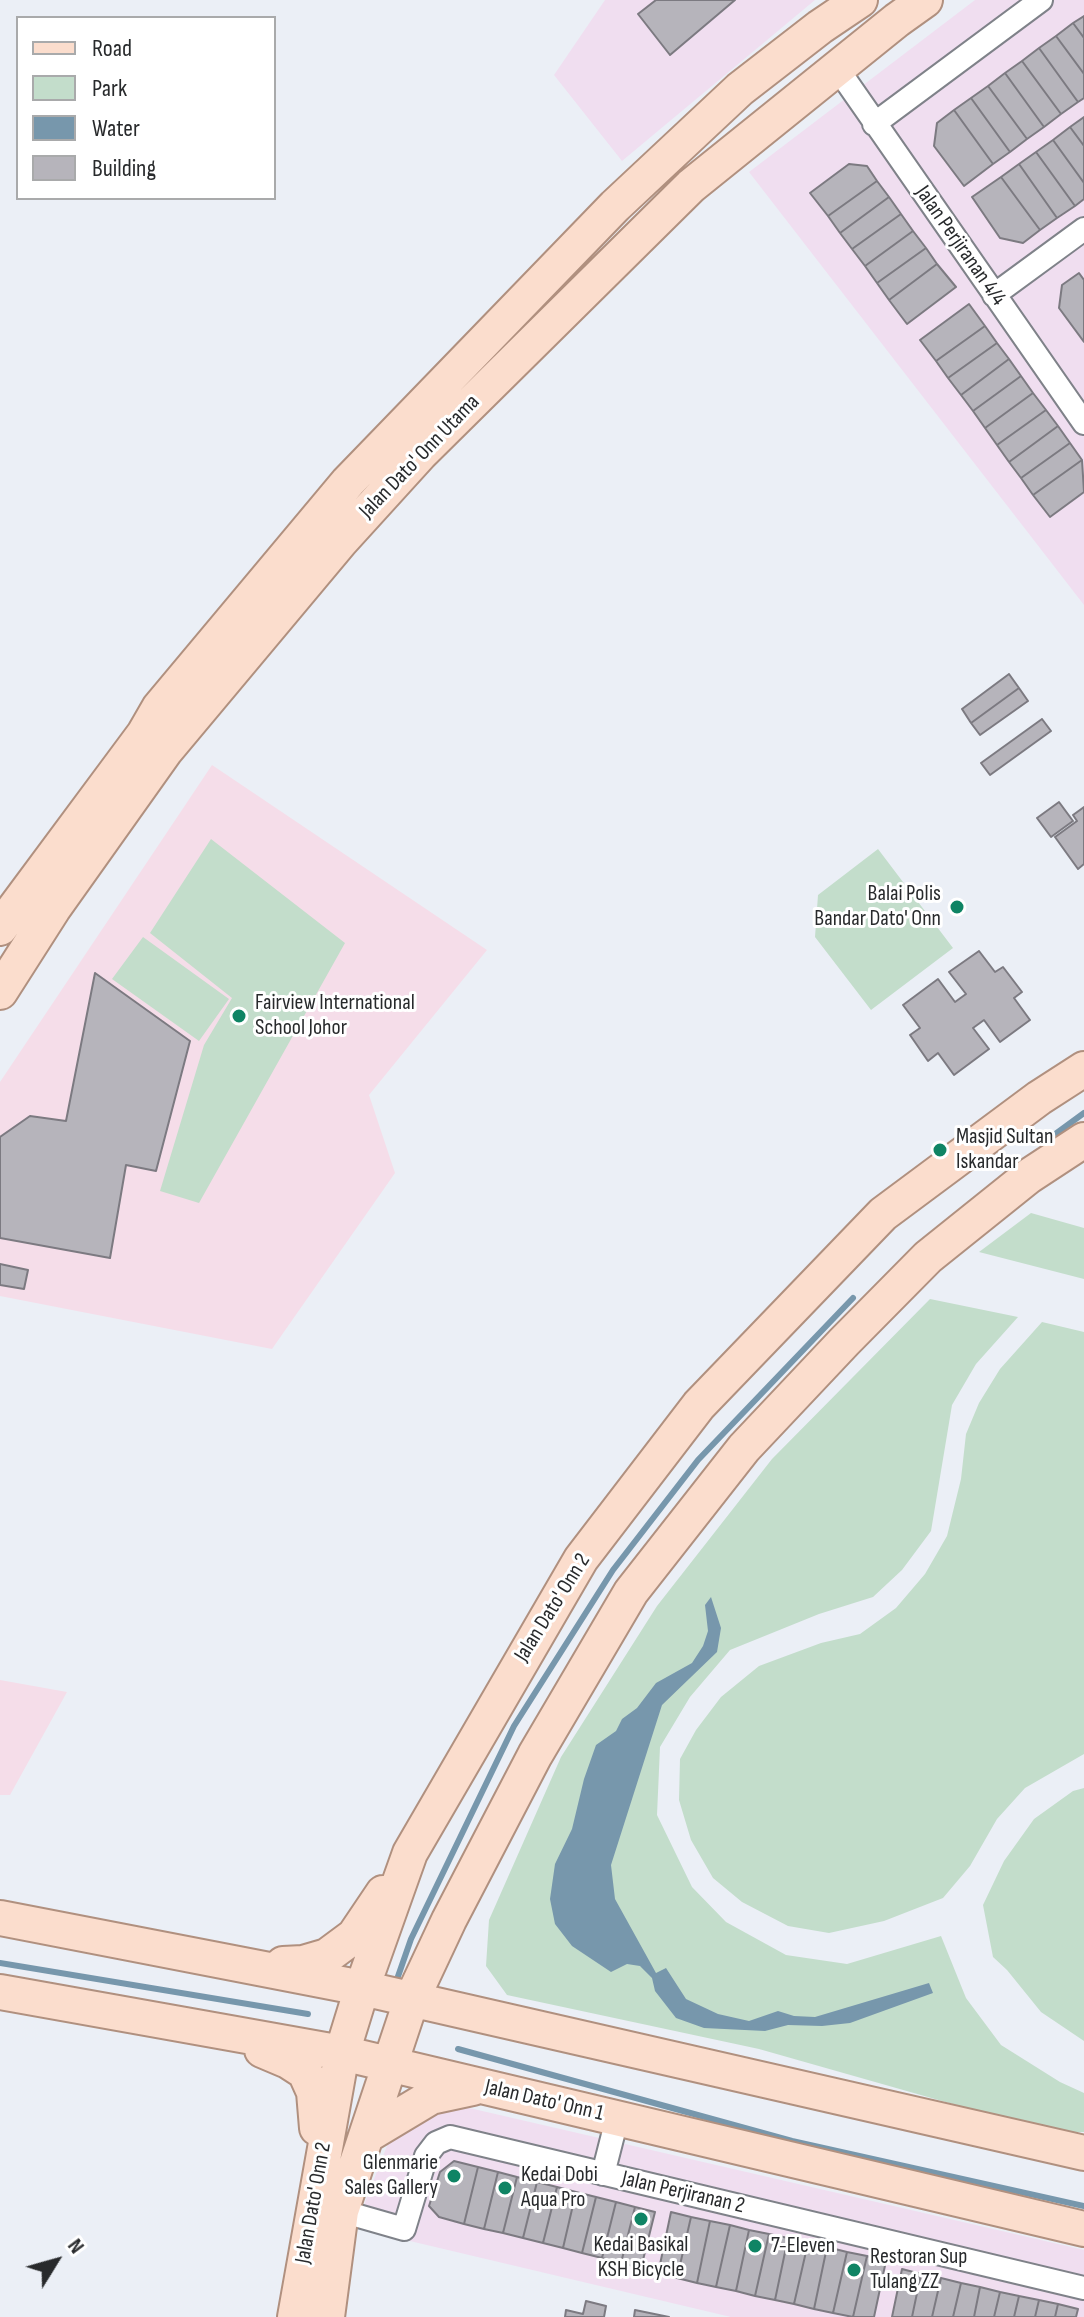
<!DOCTYPE html>
<html>
<head>
<meta charset="utf-8">
<style>
	body { margin:0 }
	#map { position:relative; width:1084px; height:2317px; overflow:hidden; background:#ebeff6; font-family:"Sofia Sans Condensed",sans-serif }
	canvas { display:block }
	.legend { position:absolute; left:16px; top:16px; width:260px; height:184px; box-sizing:border-box; background:#fff; border:2px solid #a9aaab; margin:0; padding:10px 14px; list-style:none; font-size:24px; color:#282a2c }
	.legend li { display:flex; align-items:center; gap:16px; height:40px }
	.legend b { width:40px; border:2px solid #a9aaab }
	.north { position:absolute; left:16px; top:2221px; width:80px; height:80px; -webkit-text-stroke:6px #fff; paint-order:stroke; rotate:53deg; font-size:22px; font-weight:700; line-height:32px; text-align:center; color:#282a2c }
	.north::after { content:''; display:block; margin:auto; width:28px; height:36px; background:#282a2c; clip-path:polygon(50% 0,100% 100%,50% 72%,0 100%) }
</style>
</head>
<body>
<div id="map">
<canvas width="1084" height="2317"></canvas>
<ul class="legend">
<li><b style="height:10px;background:#fbddcd"></b>Road</li>
<li><b style="height:22px;background:#c3ddcb"></b>Park</li>
<li><b style="height:22px;background:#7797ac"></b>Water</li>
<li><b style="height:22px;background:#b6b4bb"></b>Building</li>
</ul>
<div class="north">N</div>
</div>
<script>
const c = document.querySelector('canvas').getContext('2d');
c.lineJoin = 'round';
function paint(path, color) {
  c.fillStyle = color;
  c.fill(path, 'evenodd');
}
function poly(rows) {
  const path = new Path2D();
  for (const r of rows) {
    path.moveTo(r[0], r[1]);
    for (let i = 2; i < r.length; i += 2) path.lineTo(r[i], r[i + 1]);
  }
  return path;
}
function strokePath(path, color, width, dash) {
  c.strokeStyle = color;
  c.lineWidth = width;
  c.lineCap = dash ? 'butt' : 'round';
  c.setLineDash(dash || []);
  c.stroke(path);
}
function label(font, color, halo, rows, align = 'center') {
  c.font = font + ' "Sofia Sans Condensed",sans-serif';
  c.lineWidth = 6;
  c.setLineDash([]);
  c.textBaseline = 'middle';
  c.strokeStyle = halo;
  c.fillStyle = color;
  for (const [text, x, y, turn = 0] of rows) {
    c.save();
    c.translate(x, y);
    c.rotate((+turn || 0) * Math.PI / 180);
    c.textAlign = isNaN(turn) ? turn : align;
    if (halo) c.strokeText(text, 0, 0);
    c.fillText(text, 0, 0);
    c.restore();
  }
}
paint(poly([
	[605,0,815,0,622,161,554,75],
	[975,0,1084,0,1084,605,749,172],
	[452,2104,1084,2250,1084,2317,731,2317,355,2228,392,2133]
]), '#f0def0');
paint(poly([
	[212,765,487,950,369,1095,395,1173,272,1349,0,1296,0,1082],
	[0,1680,67,1692,10,1795,0,1795]
]), '#f5dde9');
paint(poly([
	[211,839,345,943,199,1203,160,1191,204,1045,232,998,150,933],
	[878,849,953,948,871,1010,815,937,818,895],
	[143,937,229,999,199,1041,112,979],
	[1031,1213,1084,1228,1084,1279,979,1252],
	[930,1299,1018,1317,976,1364,952,1405,931,1531,902,1570,873,1597,819,1614,730,1650,690,1697,660,1747,657,1815,692,1887,726,1922,786,1955,847,1964,941,1936,966,1998,1001,2045,1060,2082,1084,2093,1084,2132,1051,2132,759,2049,507,1995,486,1966,489,1920,561,1757,657,1606,772,1459],
	[1042,1322,1084,1332,1084,1754,1025,1788,997,1819,970,1866,943,1898,884,1921,829,1933,788,1926,742,1902,713,1878,691,1840,679,1800,680,1759,696,1730,721,1697,759,1666,821,1643,860,1634,896,1608,925,1574,947,1536,961,1479,966,1434,979,1403,1000,1369],
	[1084,1788,1084,2041,1041,2012,1007,1970,993,1957,983,1905,1004,1861,1034,1819,1073,1791]
]), '#c3ddcb');
paint(poly([
	[711,1597,721,1628,717,1652,662,1705,611,1865,615,1899,656,1973,666,1968,686,1999,718,2014,749,2021,778,2011,794,2016,815,2017,929,1983,933,1993,850,2023,822,2026,788,2025,765,2031,704,2028,676,2018,655,1991,652,1978,640,1966,627,1964,611,1972,572,1946,555,1924,550,1899,555,1864,572,1829,584,1779,596,1745,616,1731,622,1719,637,1708,656,1683,692,1663,703,1646,708,1631,705,1605]
]), '#7797ac');
strokePath(poly([
	[1054,1135,1084,1113],
	[0,1963,308,2014],
	[395,1985,411,1939,514,1726,613,1570,698,1460,853,1298],
	[458,2049,792,2141,1084,2206]
]), '#7797ac', 6);
const building = poly([
	[656,0,735,0,670,55,638,14,656,0],
	[1084,16,1084,38,1073,23,1084,16],
	[1073,23,1084,38,1084,74,1056,36,1073,23],
	[1056,36,1084,74,1084,98,1078,102,1039,48,1056,36],
	[1039,48,1078,102,1061,114,1022,61,1039,48],
	[1022,61,1061,114,1044,127,1005,73,1022,61],
	[1005,73,1044,127,1027,139,988,86,1005,73],
	[988,86,1027,139,1010,152,971,98,988,86],
	[971,98,1010,152,993,164,954,110,971,98],
	[954,110,993,164,964,186,934,146,937,123,954,110],
	[1084,117,1084,146,1070,127,1084,117],
	[1070,127,1084,146,1084,183,1053,140,1070,127],
	[1053,140,1084,183,1084,199,1075,206,1036,152,1053,140],
	[1036,152,1075,206,1057,218,1019,164,1036,152],
	[849,164,867,166,877,181,828,216,810,193,849,164],
	[1019,164,1057,218,1040,230,1001,177,1019,164],
	[1001,177,1040,230,1023,243,1000,238,972,197,1001,177],
	[877,181,889,197,840,233,828,216,877,181],
	[889,197,901,214,852,249,840,233,889,197],
	[901,214,913,231,865,266,852,249,901,214],
	[913,231,926,248,877,283,865,266,913,231],
	[926,248,937,264,889,300,877,283,926,248],
	[937,264,956,287,907,324,889,300,937,264],
	[1079,273,1084,280,1084,342,1059,308,1062,285,1079,273],
	[969,304,985,326,936,361,920,340,969,304],
	[985,326,997,343,948,378,936,361,985,326],
	[997,343,1009,359,961,395,948,378,997,343],
	[1009,359,1021,376,973,411,961,395,1009,359],
	[1021,376,1033,393,985,428,973,411,1021,376],
	[1033,393,1046,410,997,445,985,428,1033,393],
	[1046,410,1058,426,1009,462,997,445,1046,410],
	[1058,426,1070,443,1021,478,1009,462,1058,426],
	[1070,443,1082,460,1033,495,1021,478,1070,443],
	[1082,460,1084,492,1050,517,1033,495,1082,460],
	[1009,674,1019,688,971,723,962,709,1009,674],
	[1019,688,1028,701,980,735,971,723,1019,688],
	[1042,719,1051,731,990,775,981,763,1042,719],
	[1059,802,1073,821,1051,837,1037,818,1059,802],
	[1084,807,1084,864,1078,869,1055,837,1077,821,1073,815,1084,807],
	[979,951,995,972,1003,967,1022,992,1014,998,1030,1020,1000,1042,984,1020,973,1028,989,1049,954,1075,938,1053,928,1061,910,1035,920,1028,903,1005,938,979,955,1002,966,994,949,972,979,951],
	[95,973,190,1041,156,1171,126,1165,110,1258,0,1238,0,1137,30,1116,66,1121,95,973],
	[0,1264,28,1270,24,1289,0,1285,0,1264],
	[454,2161,478,2167,464,2224,439,2217,429,2206,440,2172,454,2161],
	[478,2167,498,2172,484,2229,464,2224,478,2167],
	[498,2172,517,2177,503,2233,484,2229,498,2172],
	[517,2177,537,2182,523,2238,503,2233,517,2177],
	[537,2182,557,2187,543,2243,523,2238,537,2182],
	[557,2187,576,2192,563,2248,543,2243,557,2187],
	[576,2192,596,2197,582,2253,563,2248,576,2192],
	[596,2197,616,2202,602,2258,582,2253,596,2197],
	[616,2202,635,2207,621,2263,602,2258,616,2202],
	[635,2207,655,2212,641,2268,621,2263,635,2207],
	[671,2212,691,2217,677,2278,658,2274,671,2212],
	[691,2217,710,2221,697,2283,677,2278,691,2217],
	[710,2221,730,2225,716,2287,697,2283,710,2221],
	[730,2225,749,2230,736,2291,716,2287,730,2225],
	[749,2230,769,2234,755,2296,736,2291,749,2230],
	[769,2234,788,2238,775,2300,755,2296,769,2234],
	[788,2238,808,2243,794,2304,775,2300,788,2238],
	[808,2243,827,2247,814,2309,794,2304,808,2243],
	[827,2247,847,2252,833,2313,814,2309,827,2247],
	[847,2252,867,2256,853,2317,833,2313,847,2252],
	[867,2256,886,2261,874,2317,853,2317,867,2256],
	[902,2269,921,2274,912,2317,892,2317,902,2269],
	[921,2274,941,2278,932,2317,912,2317,921,2274],
	[941,2278,961,2283,953,2317,932,2317,941,2278],
	[961,2283,980,2287,974,2317,953,2317,961,2283],
	[980,2287,1000,2292,994,2317,974,2317,980,2287],
	[1000,2292,1019,2296,1014,2317,994,2317,1000,2292],
	[1019,2296,1039,2300,1035,2317,1014,2317,1019,2296],
	[1039,2300,1058,2304,1055,2317,1035,2317,1039,2300],
	[586,2301,606,2306,604,2317,565,2317,566,2310,583,2314,586,2301],
	[1058,2304,1078,2309,1076,2317,1055,2317,1058,2304],
	[635,2310,669,2317,634,2317,635,2310]
]);
paint(building, '#b6b4bb');
strokePath(building, '#7c7a81', 2);
const street = poly([
	[837,68,1084,423],
	[874,124,1041,0],
	[994,295,1084,229],
	[603,2174,617,2119],
	[341,2211,404,2229,426,2156,436,2143,450,2137,1084,2288]
]);
const primary = poly([
	[0,928,144,734,159,708,348,482,615,206,740,89,820,27,860,0],
	[0,992,53,909,166,750,340,542,420,454,691,186,897,20,925,0],
	[0,1918,362,1988,1084,2153],
	[283,1964,303,1963,327,1956,354,1936,383,1893],
	[0,1992,342,2053,1084,2229],
	[262,2050,288,2061,305,2072,314,2092,317,2128],
	[366,2136,431,2097,473,2088],
	[295,2317,342,2053,362,1988,410,1853,581,1559,699,1405,883,1214,1039,1098,1084,1069],
	[327,2317,341,2211,411,2001,449,1920,535,1755,631,1592,744,1448,844,1342,928,1257,1029,1176,1084,1140]
]);
strokePath(street, '#7f8289', 26);
strokePath(primary, '#b0907f', 38);
strokePath(street, '#fff', 22);
strokePath(primary, '#fbddcd', 34);
for (const [x, y, r, color] of [
	[957,907,8,"#0f8464"],
	[239,1016,8,"#0f8464"],
	[940,1150,8,"#0f8464"],
	[454,2176,8,"#0f8464"],
	[505,2188,8,"#0f8464"],
	[641,2219,8,"#0f8464"],
	[755,2246,8,"#0f8464"],
	[854,2270,8,"#0f8464"]
]) {
  const dot = new Path2D();
  dot.arc(x, y, r, 0, 2 * Math.PI);
  c.fillStyle = color;
  c.fill(dot);
  strokePath(dot, '#fff', 3);
}
label('22px', '#282a2c', '#fff', [
	["Jalan Perjiranan 4/4",960,246,55],
	["Jalan Dato' Onn Utama",420,457,-46],
	["Jalan Dato' Onn 2",553,1608,-58],
	["Jalan Dato' Onn 1",544,2101,13],
	["Jalan Perjiranan 2",683,2193,13],
	["Jalan Dato' Onn 2",314,2203,-80]
]);
label('22px', '#282a2c', '#fff', [
	["Balai Polis",941,894,"right"],
	["Bandar Dato' Onn",941,919,"right"],
	["Fairview International",255,1003],
	["School Johor",255,1028],
	["Masjid Sultan",956,1137],
	["Iskandar",956,1162],
	["Glenmarie",438,2163,"right"],
	["Sales Gallery",438,2188,"right"],
	["Kedai Dobi",521,2175],
	["Aqua Pro",521,2200],
	["Kedai Basikal",641,2245,"center"],
	["KSH Bicycle",641,2270,"center"],
	["7-Eleven",771,2246],
	["Restoran Sup",870,2257],
	["Tulang ZZ",870,2282]
], 'left');
</script>
</body>
</html>
